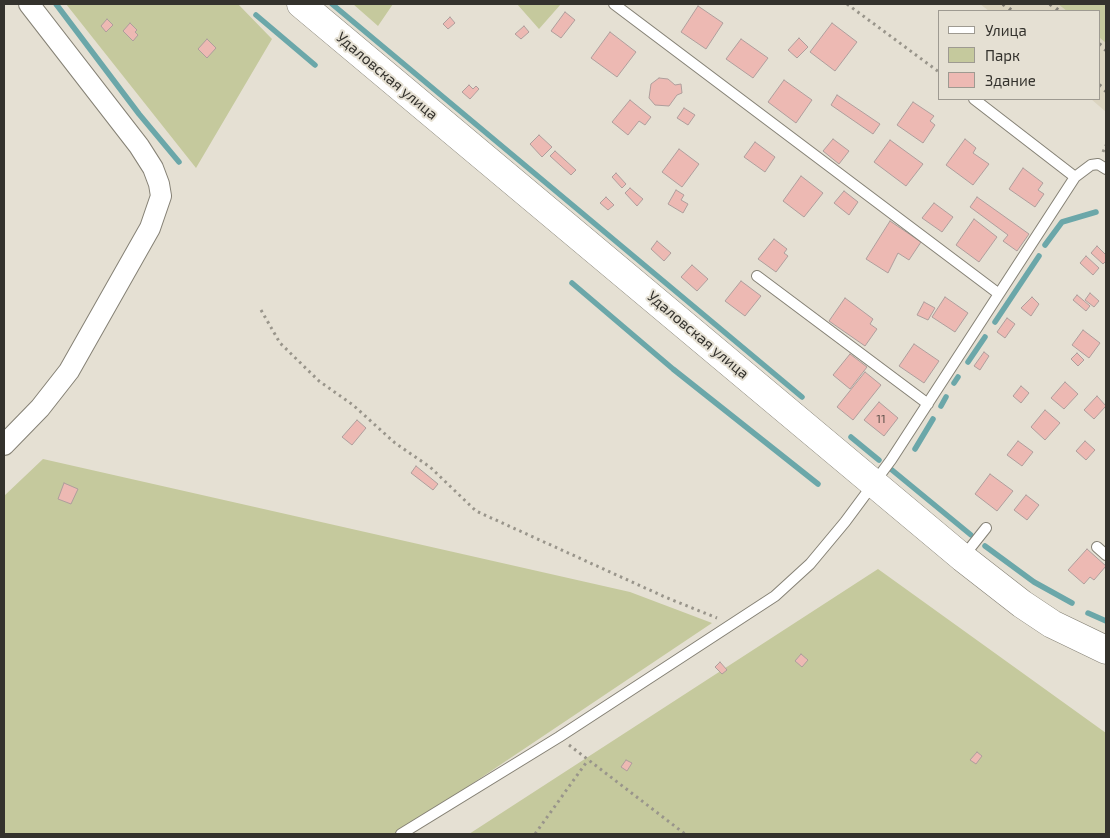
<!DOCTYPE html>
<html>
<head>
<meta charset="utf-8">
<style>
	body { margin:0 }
	#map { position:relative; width:1110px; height:838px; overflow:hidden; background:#e5e0d3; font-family:"Exo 2",sans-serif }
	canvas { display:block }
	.frame { position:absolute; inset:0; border:5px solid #34322d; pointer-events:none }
	.legend { position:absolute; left:938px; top:10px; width:162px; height:90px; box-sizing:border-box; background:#e5e0d3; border:1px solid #9e9a91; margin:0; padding:6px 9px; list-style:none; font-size:15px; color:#34322d }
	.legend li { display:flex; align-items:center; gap:10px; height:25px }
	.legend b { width:25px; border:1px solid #9e9a91 }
</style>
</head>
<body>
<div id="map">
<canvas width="1110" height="838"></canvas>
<div class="frame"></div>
<ul class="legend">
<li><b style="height:6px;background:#fff"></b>Улица</li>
<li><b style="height:14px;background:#c5c99d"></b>Парк</li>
<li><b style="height:14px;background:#edb9b3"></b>Здание</li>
</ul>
</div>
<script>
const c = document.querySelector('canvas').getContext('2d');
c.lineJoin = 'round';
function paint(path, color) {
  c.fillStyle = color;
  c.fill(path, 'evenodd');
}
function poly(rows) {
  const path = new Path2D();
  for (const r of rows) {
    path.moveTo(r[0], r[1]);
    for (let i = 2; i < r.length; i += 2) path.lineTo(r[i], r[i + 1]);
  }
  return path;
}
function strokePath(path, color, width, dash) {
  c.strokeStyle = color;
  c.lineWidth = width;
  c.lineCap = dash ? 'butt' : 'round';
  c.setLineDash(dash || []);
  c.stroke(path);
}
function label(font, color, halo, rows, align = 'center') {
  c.font = font + ' "Exo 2",sans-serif';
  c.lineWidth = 4;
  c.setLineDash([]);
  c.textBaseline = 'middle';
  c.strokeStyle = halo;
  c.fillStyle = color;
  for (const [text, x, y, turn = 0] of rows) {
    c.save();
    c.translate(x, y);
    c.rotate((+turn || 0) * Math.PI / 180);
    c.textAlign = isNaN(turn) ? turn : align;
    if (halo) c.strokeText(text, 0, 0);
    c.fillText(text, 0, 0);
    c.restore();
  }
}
paint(poly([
	[980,4,1070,4,1079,11,989,11],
	[1099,27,1106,33,1106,112,1091,99,1099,99]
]), '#dbd4c0');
paint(poly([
	[66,4,238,4,272,39,196,168],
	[353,4,393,4,378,26],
	[517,4,561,4,539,29],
	[1058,4,1106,4,1106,43,1099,37,1099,11,1067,11],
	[43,459,630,592,712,623,397,834,4,834,4,496],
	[878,569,1106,733,1106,834,469,834]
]), '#c5c99d');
strokePath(poly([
	[56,4,139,114,179,162],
	[332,4,802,397],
	[256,15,315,65],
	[1045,245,1062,222,1096,212],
	[572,283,673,369,818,484],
	[995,322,1039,256],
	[968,362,985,337],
	[954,383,958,377],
	[941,406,946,397],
	[851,437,879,460],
	[915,449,933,419],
	[892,470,971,535],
	[985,546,1034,582,1072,603],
	[1088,613,1106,621]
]), '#6ba7a9', 5.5);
const building = poly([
	[698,6,723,23,706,49,681,32,698,6],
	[565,12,575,20,561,38,551,31,565,12],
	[450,17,455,23,448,29,443,24,450,17],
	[107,19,113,25,106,32,101,26,107,19],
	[130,23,137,30,135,32,138,35,133,41,123,31,130,23],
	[832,23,857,42,835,71,810,52,832,23],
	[524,26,529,32,521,39,515,34,524,26],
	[610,32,636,52,617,77,591,58,610,32],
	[799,38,808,47,797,58,788,50,799,38],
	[207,39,216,48,207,58,198,49,207,39],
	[741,39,768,58,753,78,726,59,741,39],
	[659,78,668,79,675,85,681,84,682,93,677,95,669,106,655,105,649,98,651,84,659,78],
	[784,80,812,100,796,123,768,102,784,80],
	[469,85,473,89,476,86,479,89,470,99,462,92,469,85],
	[837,95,880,124,873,134,831,105,837,95],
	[630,100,651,117,645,125,639,121,628,135,612,122,630,100],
	[913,102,934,116,930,121,935,125,923,143,897,125,913,102],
	[684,108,695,115,688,125,677,118,684,108],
	[539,135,552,147,542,157,530,144,539,135],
	[833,139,849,151,839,164,823,151,833,139],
	[965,139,976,148,973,153,989,164,973,185,946,165,965,139],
	[890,140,923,164,906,186,874,162,890,140],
	[755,142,775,157,765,172,744,157,755,142],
	[679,149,699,164,682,187,662,172,679,149],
	[555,151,576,170,571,175,550,156,555,151],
	[1023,168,1043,183,1038,190,1044,194,1035,207,1009,189,1023,168],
	[616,173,626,184,622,188,612,177,616,173],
	[801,176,823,193,804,217,783,201,801,176],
	[630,188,643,199,637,206,625,193,630,188],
	[676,190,684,195,681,200,688,204,683,213,668,204,676,190],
	[844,191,858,202,849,215,834,203,844,191],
	[606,197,614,205,608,210,600,203,606,197],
	[977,197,1029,234,1017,251,1003,241,1008,235,970,207,977,197],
	[934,203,953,217,942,232,922,218,934,203],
	[974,219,997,237,979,262,956,245,974,219],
	[890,221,921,242,909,260,898,253,888,273,866,259,890,221],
	[774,239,787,249,784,253,788,256,776,272,758,259,774,239],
	[657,241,671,253,664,261,651,249,657,241],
	[1097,246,1106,255,1106,261,1103,264,1091,253,1097,246],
	[1086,256,1099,268,1093,275,1080,263,1086,256],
	[692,265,708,279,697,291,681,277,692,265],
	[741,281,761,296,745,316,725,301,741,281],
	[1090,293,1099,301,1094,307,1085,300,1090,293],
	[1077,295,1090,306,1086,311,1073,300,1077,295],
	[945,297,968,313,955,332,932,317,945,297],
	[1032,297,1039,304,1031,316,1021,308,1032,297],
	[845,298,873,319,870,324,877,329,865,346,829,321,845,298],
	[924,302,935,308,928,320,917,315,924,302],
	[1007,318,1015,324,1005,338,997,332,1007,318],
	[1083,330,1100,343,1089,358,1072,345,1083,330],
	[914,344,939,361,924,383,899,366,914,344],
	[984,352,989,356,980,370,974,366,984,352],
	[1077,353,1084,360,1078,366,1071,359,1077,353],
	[850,354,867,367,850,389,833,375,850,354],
	[865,372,881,385,853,420,837,407,865,372],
	[1065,382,1078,394,1064,409,1051,398,1065,382],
	[1021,386,1029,393,1021,403,1013,396,1021,386],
	[1097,396,1106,406,1094,419,1084,410,1097,396],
	[879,402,898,418,884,436,864,420,879,402],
	[1045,410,1060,423,1045,440,1031,427,1045,410],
	[357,420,366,428,352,445,342,437,357,420],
	[1018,441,1033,452,1022,466,1007,455,1018,441],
	[1085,441,1095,450,1086,460,1076,451,1085,441],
	[416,466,438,484,433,490,411,473,416,466],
	[990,474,1013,491,997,511,975,494,990,474],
	[64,483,78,489,71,504,58,499,64,483],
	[1026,495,1039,505,1027,520,1014,510,1026,495],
	[1087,549,1106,566,1094,580,1090,577,1084,584,1068,570,1087,549],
	[801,654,808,660,802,667,795,661,801,654],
	[720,662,727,670,722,674,715,667,720,662],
	[977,752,982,756,976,764,970,760,977,752],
	[626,760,632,763,627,771,621,767,626,760]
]);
paint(building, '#edb9b3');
strokePath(building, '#ae9e9c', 1);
const lane = poly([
	[614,4,999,294],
	[974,99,1075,177],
	[757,276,928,404],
	[1097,547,1106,555],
	[963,557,986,528],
	[401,834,559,737,775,596,810,564,845,522,891,460,1075,177,1091,165,1098,164,1106,169]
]);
const street = poly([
	[4,445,40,408,69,371,150,228,161,196,159,184,153,168,139,146,29,4]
]);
const secondary = poly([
	[301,4,963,558,1022,604,1052,624,1106,650]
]);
strokePath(lane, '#858175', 12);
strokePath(street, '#858175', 22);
strokePath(secondary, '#858175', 29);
strokePath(poly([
	[847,4,939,72],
	[1103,152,1106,145],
	[261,310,280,343,319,381,353,405,395,443,430,467,476,511,665,597,717,618],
	[569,745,685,834],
	[535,834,588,760]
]), '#99958b', 3, [2.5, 4]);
strokePath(lane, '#fff', 10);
strokePath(street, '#fff', 20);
strokePath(secondary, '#fff', 28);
strokePath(poly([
	[1003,4,1012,11],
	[1050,4,1059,11],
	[1099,44,1106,50],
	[1099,85,1106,91]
]), '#86827a', 4, [2.5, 5]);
label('12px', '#62544e', null, [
	["11",881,419]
]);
label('15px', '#34322d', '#e5e0d3', [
	["Удаловская улица",387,76,40],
	["Удаловская улица",698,335,40]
]);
</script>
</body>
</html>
